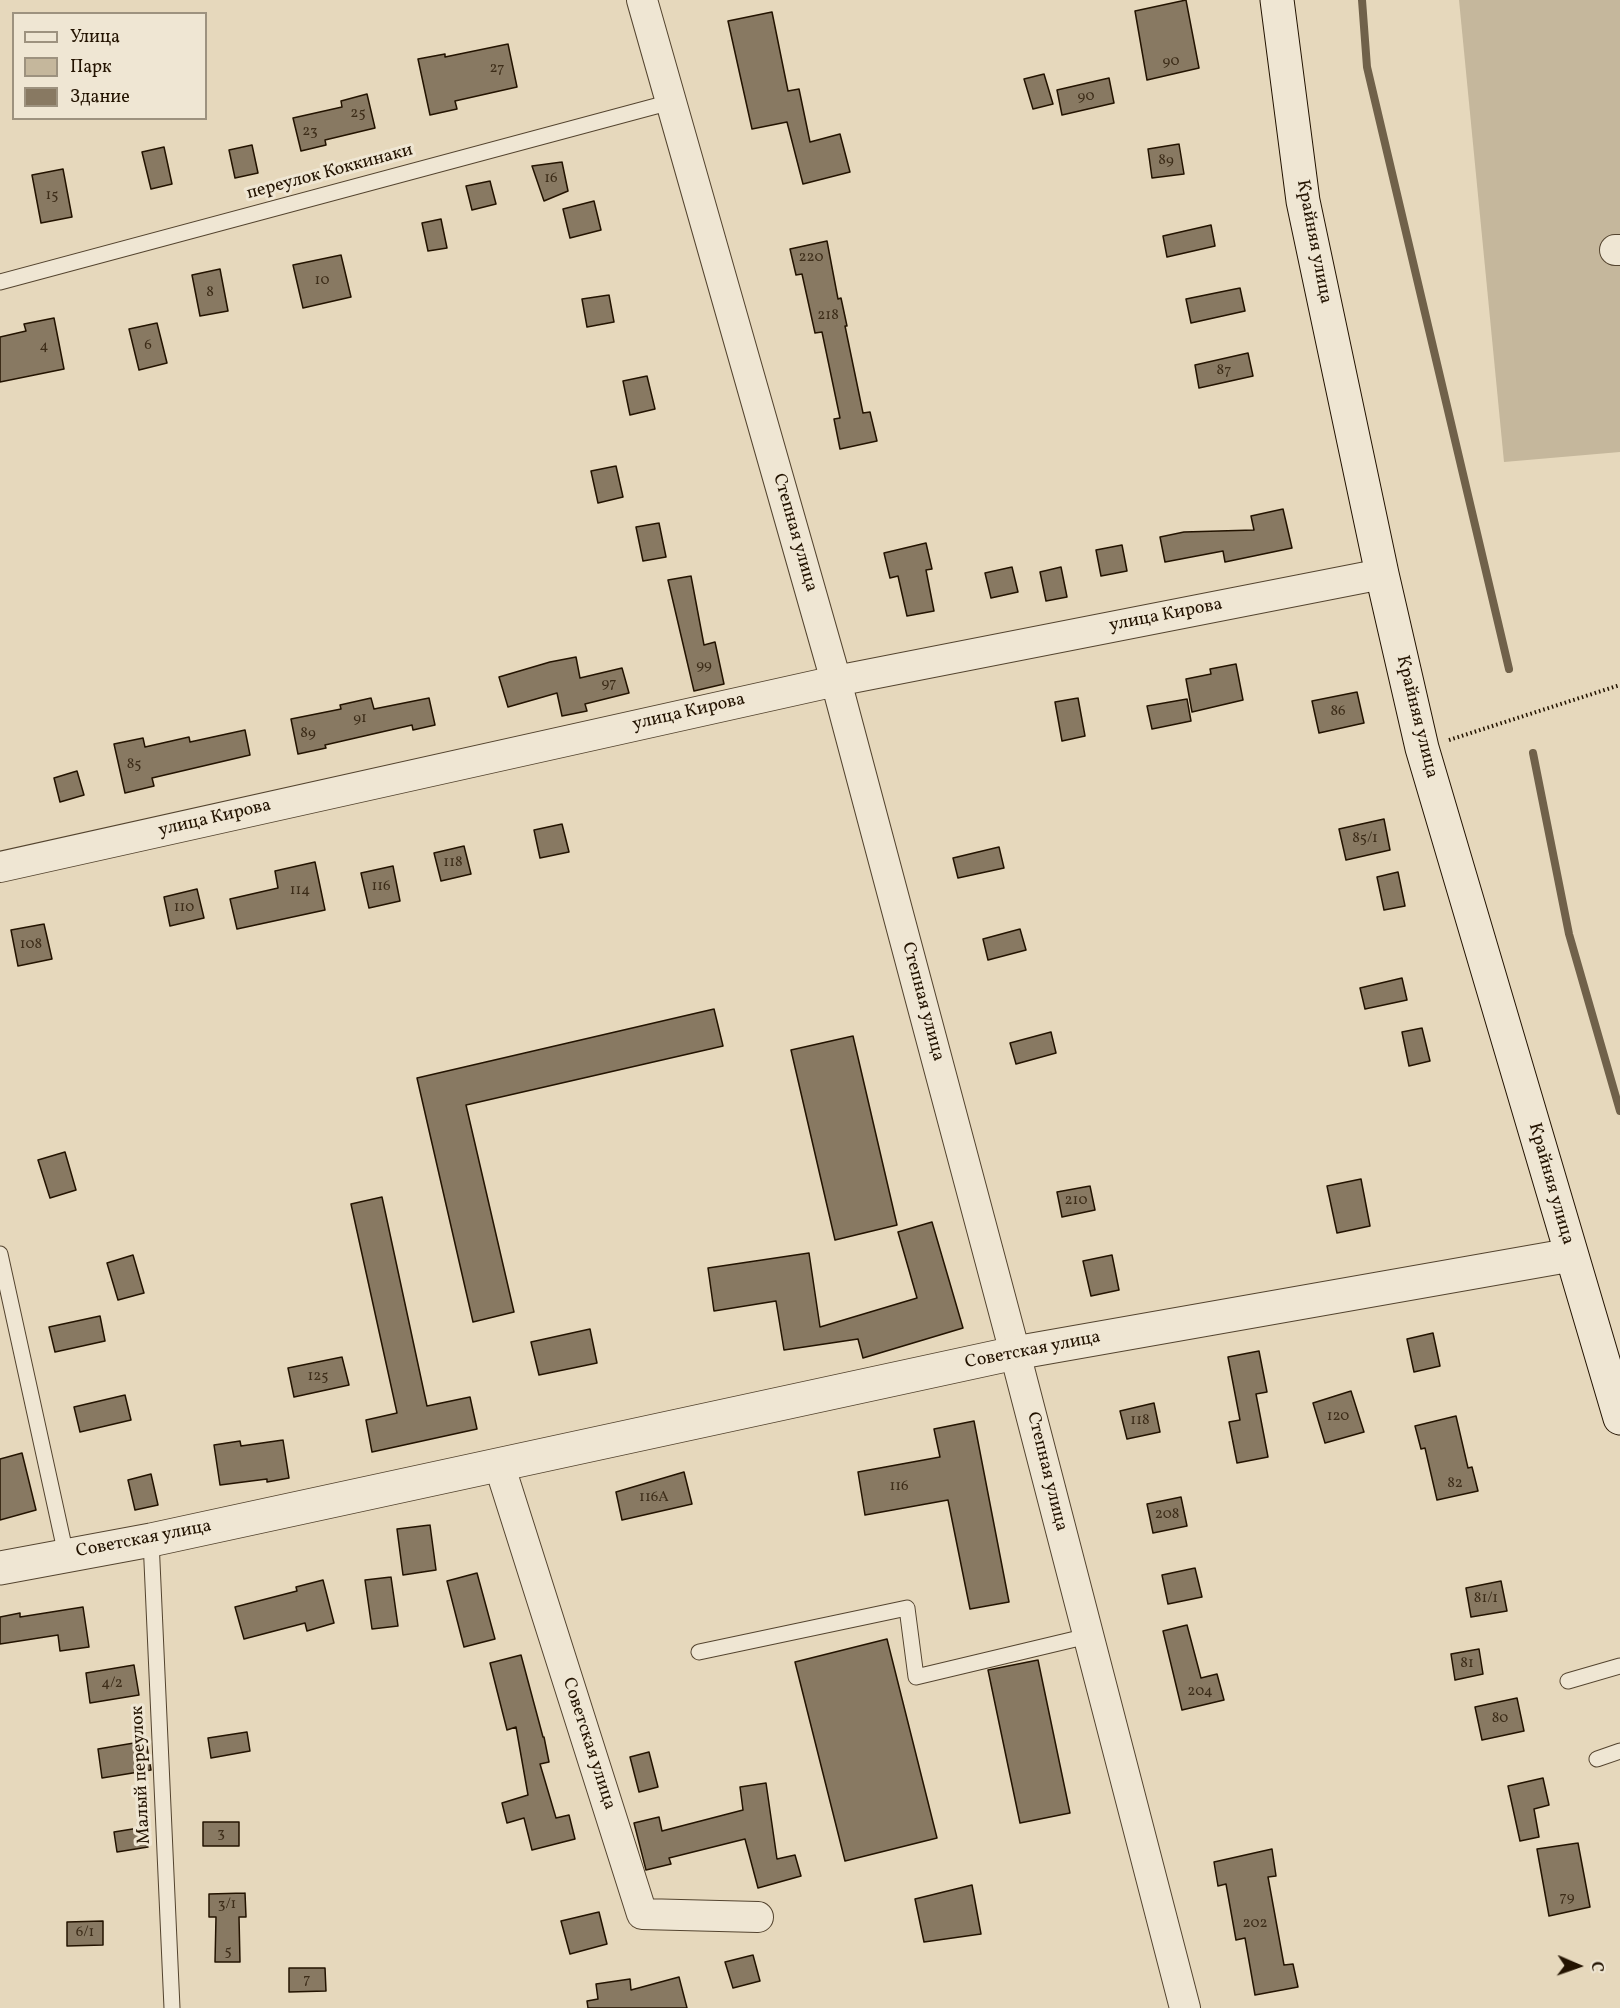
<!DOCTYPE html>
<html>
<head>
<meta charset="utf-8">
<style>
	body { margin:0 }
	#map { position:relative; width:1620px; height:2008px; overflow:hidden; background:#e6d8bc; font-family:Vollkorn,serif }
	canvas { display:block }
	.legend { position:absolute; left:12px; top:12px; width:195px; height:108px; box-sizing:border-box; background:#efe6d3; border:2px solid #9d927f; margin:0; padding:8px 10px; list-style:none; font-size:18px; color:#231300 }
	.legend li { display:flex; align-items:center; gap:12px; height:30px }
	.legend b { width:30px; border:2px solid #9d927f }
	.north { position:absolute; left:1548px; top:1936px; width:60px; height:60px; -webkit-text-stroke:4px #efe6d3; paint-order:stroke; rotate:92deg; font-size:16px; font-weight:700; line-height:24px; text-align:center; color:#231300 }
	.north::after { content:''; display:block; margin:auto; width:21px; height:27px; background:#231300; clip-path:polygon(50% 0,100% 100%,50% 72%,0 100%) }
</style>
</head>
<body>
<div id="map">
<canvas width="1620" height="2008"></canvas>
<ul class="legend">
<li><b style="height:8px;background:#efe6d3"></b>Улица</li>
<li><b style="height:16px;background:#c5b79c"></b>Парк</li>
<li><b style="height:16px;background:#887962"></b>Здание</li>
</ul>
<div class="north">С</div>
</div>
<script>
const c = document.querySelector('canvas').getContext('2d');
c.lineJoin = 'round';
function paint(path, color) {
  c.fillStyle = color;
  c.fill(path, 'evenodd');
}
function poly(rows) {
  const path = new Path2D();
  for (const r of rows) {
    path.moveTo(r[0], r[1]);
    for (let i = 2; i < r.length; i += 2) path.lineTo(r[i], r[i + 1]);
  }
  return path;
}
function strokePath(path, color, width, dash) {
  c.strokeStyle = color;
  c.lineWidth = width;
  c.lineCap = dash ? 'butt' : 'round';
  c.setLineDash(dash || []);
  c.stroke(path);
}
function label(font, color, halo, rows, align = 'center') {
  c.font = font + ' Vollkorn,serif';
  c.lineWidth = 6;
  c.setLineDash([]);
  c.textBaseline = 'middle';
  c.strokeStyle = halo;
  c.fillStyle = color;
  for (const [text, x, y, turn = 0] of rows) {
    c.save();
    c.translate(x, y);
    c.rotate((+turn || 0) * Math.PI / 180);
    c.textAlign = isNaN(turn) ? turn : align;
    if (halo) c.strokeText(text, 0, 0);
    c.fillText(text, 0, 0);
    c.restore();
  }
}
paint(poly([
	[1459,0,1620,0,1620,452,1504,462]
]), '#c5b79c');
strokePath(poly([
	[1362,0,1367,67,1509,669],
	[1533,753,1569,934,1620,1111]
]), '#70614a', 8);
const building = poly([
	[1186,0,1199,68,1147,80,1135,11,1186,0],
	[772,12,788,91,799,89,810,142,840,134,850,172,803,184,787,122,752,129,728,21,772,12],
	[508,44,517,87,455,101,457,109,430,115,418,59,445,54,445,57,508,44],
	[1044,74,1053,104,1033,109,1024,79,1044,74],
	[1109,78,1114,103,1062,115,1057,90,1109,78],
	[367,94,375,128,325,140,326,145,301,151,293,118,342,107,341,101,367,94],
	[1179,144,1184,174,1152,178,1148,149,1179,144],
	[252,145,258,173,235,178,229,150,252,145],
	[164,147,172,184,151,189,142,152,164,147],
	[562,162,568,191,544,201,532,166,562,162],
	[63,169,72,217,41,223,32,175,63,169],
	[490,181,496,204,472,210,466,186,490,181],
	[594,201,601,230,570,238,563,209,594,201],
	[441,219,447,248,428,251,422,223,441,219],
	[1211,225,1215,246,1167,257,1163,236,1211,225],
	[827,241,838,299,841,298,847,326,845,326,863,413,870,412,877,441,840,449,834,419,840,418,822,332,815,333,802,274,796,275,790,249,827,241],
	[341,255,351,297,303,308,293,265,341,255],
	[220,269,228,311,200,316,192,275,220,269],
	[1240,288,1245,311,1191,323,1186,299,1240,288],
	[609,295,614,322,587,327,582,299,609,295],
	[54,318,64,369,0,382,0,337,26,331,24,324,54,318],
	[157,323,167,363,139,370,129,329,157,323],
	[1248,353,1253,376,1199,388,1195,365,1248,353],
	[647,376,655,409,630,415,623,381,647,376],
	[616,466,623,497,598,503,591,471,616,466],
	[1283,509,1292,548,1225,562,1223,551,1165,562,1160,537,1184,532,1254,530,1251,516,1283,509],
	[659,523,666,557,643,561,636,527,659,523],
	[926,543,932,569,926,570,934,611,907,616,898,576,890,578,884,553,926,543],
	[1122,545,1127,571,1101,576,1096,550,1122,545],
	[1012,567,1018,592,991,598,985,573,1012,567],
	[1061,567,1067,597,1046,601,1040,572,1061,567],
	[691,576,704,645,715,642,724,684,694,691,668,580,691,576],
	[576,657,580,678,622,668,629,693,585,704,587,711,562,716,557,693,508,707,499,677,550,662,576,657],
	[1236,664,1243,700,1192,712,1186,679,1211,674,1210,669,1236,664],
	[1357,692,1364,723,1319,733,1312,701,1357,692],
	[371,698,374,709,429,698,435,725,413,730,412,725,325,745,326,748,298,754,291,719,341,709,340,705,371,698],
	[1078,698,1085,736,1062,741,1055,702,1078,698],
	[1187,699,1191,721,1152,729,1147,706,1187,699],
	[245,730,250,755,152,778,154,786,125,793,114,744,143,738,145,747,189,737,190,742,245,730],
	[77,771,84,795,60,802,54,778,77,771],
	[1384,819,1390,850,1346,860,1339,829,1384,819],
	[562,824,569,852,540,858,534,830,562,824],
	[464,846,471,874,441,881,434,853,464,846],
	[999,847,1004,868,958,878,953,858,999,847],
	[315,862,325,910,237,929,230,899,278,888,275,871,315,862],
	[393,866,400,901,369,908,361,873,393,866],
	[1398,872,1405,906,1384,910,1377,877,1398,872],
	[197,889,204,918,170,926,164,897,197,889],
	[44,924,52,959,18,966,11,930,44,924],
	[1020,929,1026,950,988,960,983,939,1020,929],
	[1402,978,1407,1000,1365,1009,1360,988,1402,978],
	[714,1009,723,1046,466,1105,514,1312,473,1322,417,1078,714,1009],
	[1422,1028,1430,1061,1409,1066,1402,1032,1422,1028],
	[1051,1032,1056,1053,1016,1064,1010,1043,1051,1032],
	[853,1036,897,1225,835,1240,791,1050,853,1036],
	[65,1152,76,1190,50,1198,38,1160,65,1152],
	[1361,1179,1370,1226,1337,1233,1327,1186,1361,1179],
	[1090,1186,1095,1210,1062,1217,1057,1192,1090,1186],
	[382,1197,427,1406,470,1397,477,1429,372,1452,366,1420,397,1413,351,1204,382,1197],
	[932,1222,963,1328,863,1358,858,1339,784,1350,776,1301,714,1311,708,1268,809,1253,820,1327,917,1298,898,1232,932,1222],
	[133,1255,144,1293,118,1300,107,1263,133,1255],
	[1112,1255,1119,1290,1091,1296,1083,1261,1112,1255],
	[100,1316,105,1341,55,1352,49,1327,100,1316],
	[590,1329,597,1363,539,1375,531,1342,590,1329],
	[1433,1333,1440,1366,1414,1372,1407,1339,1433,1333],
	[1259,1351,1267,1392,1256,1394,1268,1457,1237,1463,1229,1422,1240,1420,1228,1357,1259,1351],
	[342,1357,349,1385,294,1397,288,1368,342,1357],
	[1351,1391,1364,1432,1325,1443,1313,1403,1351,1391],
	[125,1395,131,1420,80,1432,74,1407,125,1395],
	[1154,1403,1160,1432,1127,1439,1120,1411,1154,1403],
	[1456,1416,1468,1468,1472,1467,1478,1491,1437,1500,1425,1448,1421,1449,1415,1426,1456,1416],
	[974,1421,1009,1602,970,1609,948,1500,865,1515,858,1472,940,1457,934,1429,974,1421],
	[283,1440,289,1478,267,1482,267,1479,220,1485,214,1445,240,1441,241,1446,283,1440],
	[22,1453,36,1510,0,1520,0,1459,22,1453],
	[684,1472,692,1504,622,1520,616,1492,684,1472],
	[151,1474,158,1505,135,1510,128,1480,151,1474],
	[1181,1497,1187,1526,1153,1533,1147,1504,1181,1497],
	[430,1525,436,1570,403,1575,397,1529,430,1525],
	[1195,1568,1202,1597,1168,1604,1162,1575,1195,1568],
	[477,1573,495,1639,464,1647,447,1581,477,1573],
	[391,1577,398,1626,372,1629,365,1580,391,1577],
	[323,1580,334,1623,307,1631,305,1623,244,1639,235,1607,297,1591,296,1587,323,1580],
	[1501,1581,1507,1611,1471,1617,1466,1588,1501,1581],
	[83,1607,89,1647,60,1651,58,1635,0,1644,0,1617,20,1613,20,1617,83,1607],
	[1187,1625,1201,1678,1217,1674,1224,1700,1182,1710,1163,1631,1187,1625],
	[887,1639,937,1838,845,1861,795,1662,887,1639],
	[1479,1649,1483,1674,1455,1680,1451,1654,1479,1649],
	[521,1655,543,1737,544,1737,549,1762,540,1764,556,1818,569,1815,575,1839,532,1850,524,1818,507,1823,502,1803,528,1795,516,1727,507,1730,490,1663,521,1655],
	[1038,1660,1070,1813,1020,1823,988,1670,1038,1660],
	[134,1665,139,1695,90,1703,86,1673,134,1665],
	[1517,1698,1524,1731,1482,1740,1475,1707,1517,1698],
	[247,1732,250,1751,211,1758,208,1738,247,1732],
	[146,1741,151,1770,102,1778,98,1749,146,1741],
	[649,1752,658,1787,639,1792,630,1757,649,1752],
	[1543,1778,1549,1805,1534,1809,1539,1837,1520,1841,1508,1786,1543,1778],
	[766,1783,777,1859,795,1855,801,1876,758,1888,745,1839,669,1858,671,1864,646,1870,634,1823,659,1817,662,1831,743,1810,740,1787,766,1783],
	[203,1822,239,1822,239,1846,203,1846,203,1822],
	[145,1827,148,1847,117,1852,114,1832,145,1827],
	[1578,1843,1590,1907,1549,1916,1537,1849,1578,1843],
	[1272,1849,1276,1876,1268,1877,1284,1965,1293,1964,1298,1987,1255,1995,1245,1938,1236,1940,1226,1884,1218,1886,1214,1862,1272,1849],
	[972,1885,981,1934,924,1942,915,1899,972,1885],
	[245,1893,246,1917,239,1917,240,1962,215,1962,216,1917,209,1917,209,1894,245,1893],
	[599,1912,607,1944,570,1954,561,1921,599,1912],
	[103,1921,103,1945,67,1946,67,1922,103,1921],
	[753,1955,760,1981,733,1988,725,1962,753,1955],
	[289,1968,325,1968,326,1991,289,1992,289,1968],
	[679,1977,687,2008,588,2008,587,2001,598,1999,596,1984,630,1979,631,1990,679,1977]
]);
paint(building, '#887962');
strokePath(building, '#231300', 1.5);
const service = poly([
	[0,282,671,102],
	[0,1254,66,1555],
	[151,1540,172,2008],
	[699,1652,907,1608,916,1677,1088,1636],
	[1568,1681,1620,1666],
	[1597,1759,1620,1751]
]);
const minor = poly([
	[642,0,836,681,1015,1353,1185,2008],
	[1615,250,1620,250],
	[0,867,836,681,1382,574],
	[499,1464,642,1914,758,1917]
]);
const tertiary = poly([
	[0,1568,151,1540,1015,1353,1571,1255]
]);
const secondary = poly([
	[1277,0,1303,201,1382,574,1422,748,1620,1418]
]);
strokePath(service, '#54442f', 17);
strokePath(minor, '#54442f', 32);
strokePath(tertiary, '#54442f', 35);
strokePath(secondary, '#231300', 35);
strokePath(poly([
	[1449,740,1620,685]
]), '#231300', 4, [1.5, 3]);
strokePath(service, '#efe6d3', 15);
strokePath(minor, '#efe6d3', 30);
strokePath(tertiary, '#efe6d3', 33);
strokePath(secondary, '#efe6d3', 33);
label('15px', '#3c2c18', null, [
	["90",1171,62],
	["27",497,69],
	["90",1086,97],
	["25",358,114],
	["23",310,132],
	["89",1166,161],
	["16",551,179],
	["15",52,196],
	["220",811,258],
	["10",322,281],
	["8",210,293],
	["218",828,316],
	["6",148,346],
	["4",44,347],
	["87",1224,371],
	["99",704,666],
	["97",609,684],
	["86",1338,712],
	["91",360,719],
	["89",308,734],
	["85",134,765],
	["85/1",1365,839],
	["118",453,863],
	["116",381,887],
	["114",300,891],
	["110",184,908],
	["108",31,945],
	["210",1076,1201],
	["125",318,1377],
	["120",1338,1417],
	["118",1140,1421],
	["82",1455,1484],
	["116",899,1487],
	["116А",654,1498],
	["208",1167,1515],
	["81/1",1486,1599],
	["81",1467,1664],
	["4/2",112,1684],
	["204",1200,1692],
	["80",1500,1719],
	["3",221,1834],
	["79",1567,1898],
	["3/1",227,1905],
	["202",1255,1924],
	["6/1",85,1933],
	["5",228,1952],
	["7",307,1980]
]);
label('18px', '#231300', '#efe6d3', [
	["переулок Коккинаки",330,173,-15],
	["Крайняя улица",1313,242,79],
	["Степная улица",794,533,74],
	["улица Кирова",1166,616,-11],
	["улица Кирова",689,713,-13],
	["Крайняя улица",1416,717,76],
	["улица Кирова",215,819,-13],
	["Степная улица",922,1002,75],
	["Крайняя улица",1550,1184,74],
	["Советская улица",1033,1351,-11],
	["Степная улица",1046,1472,76],
	["Советская улица",144,1540,-11],
	["Советская улица",588,1744,72],
	["Малый переулок",142,1775,-93]
]);
</script>
</body>
</html>
